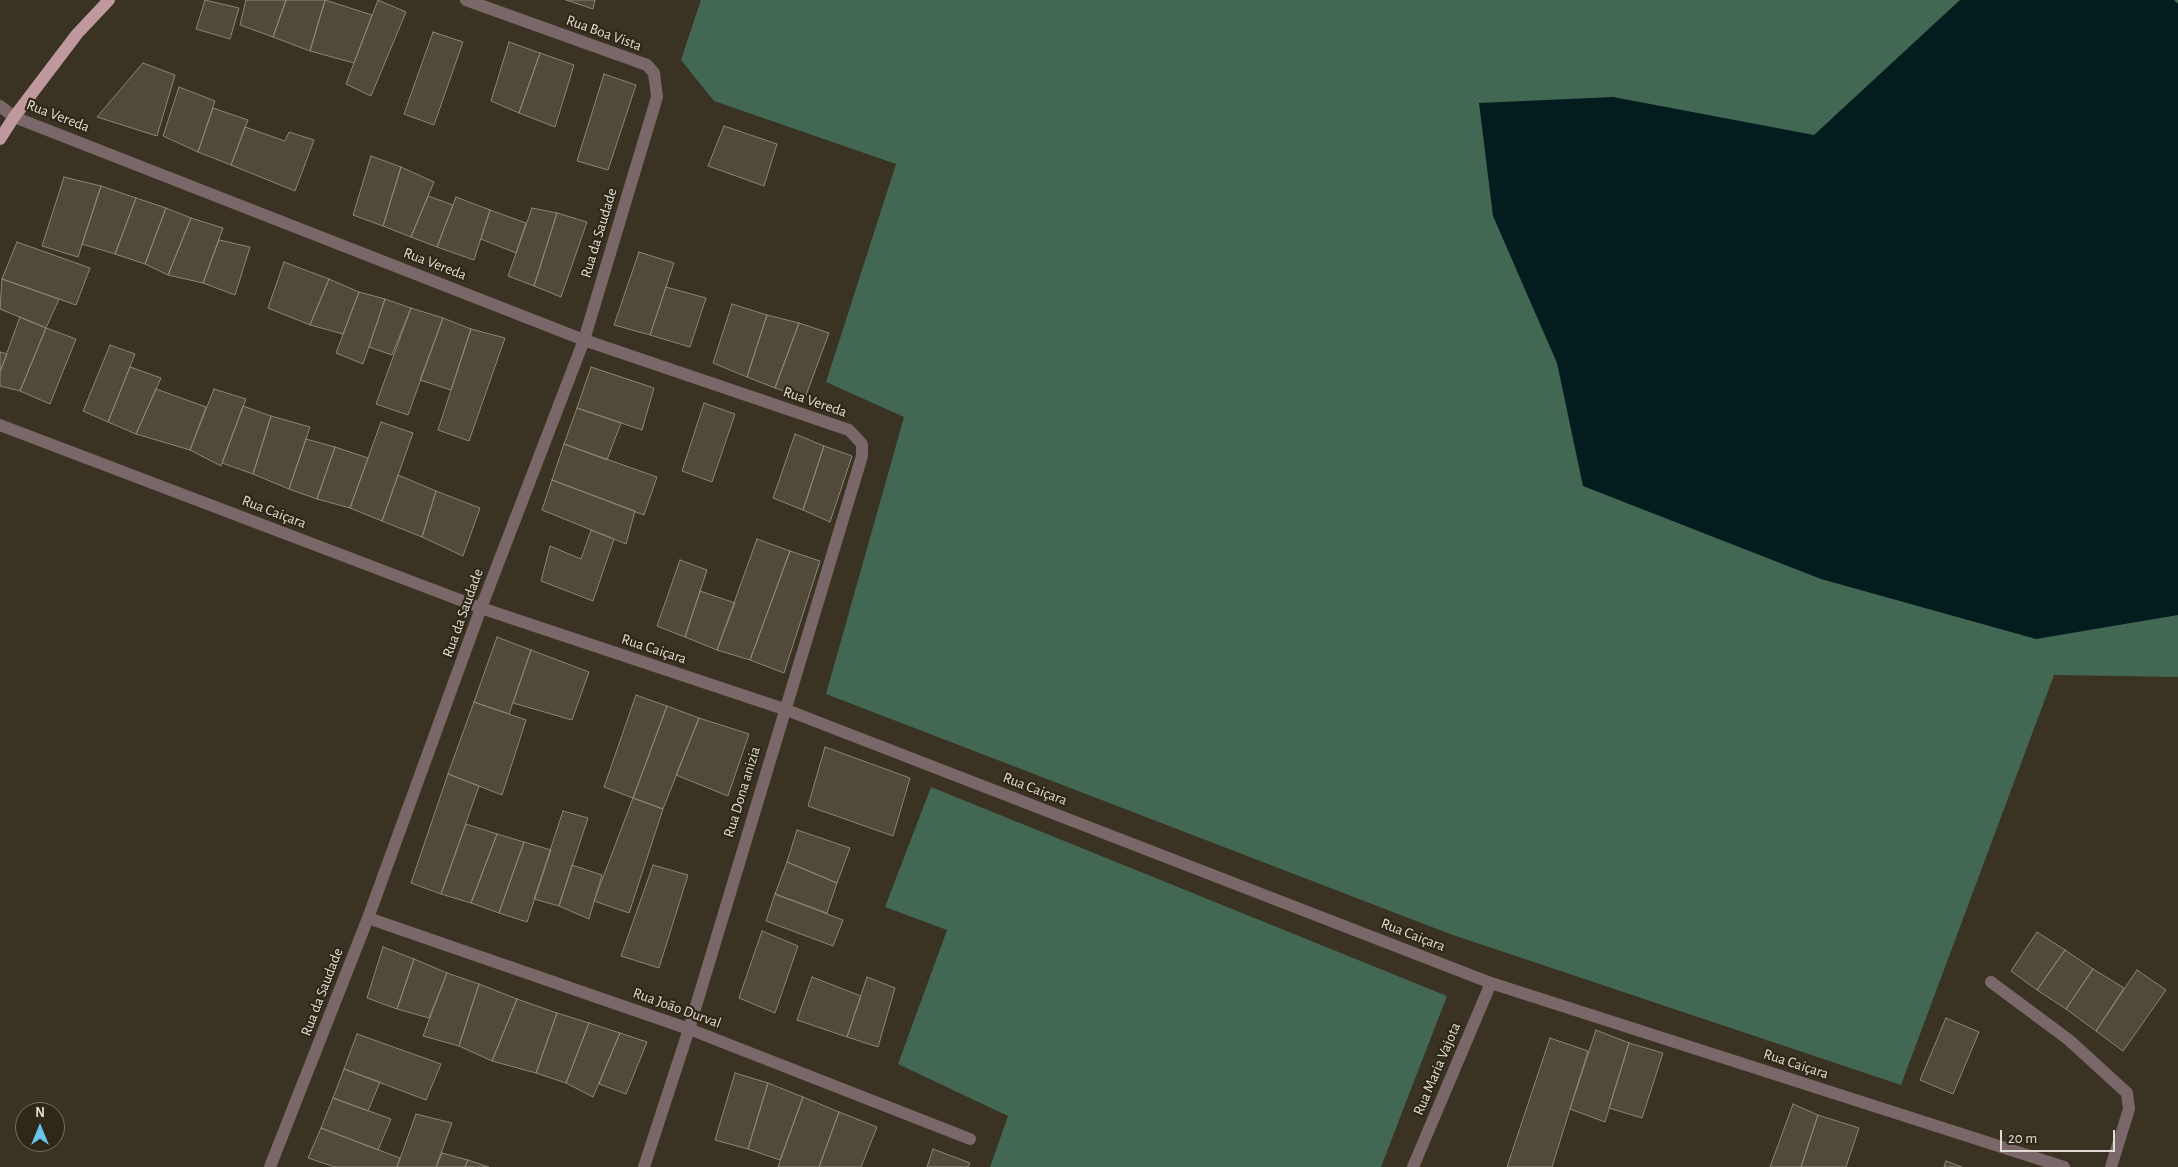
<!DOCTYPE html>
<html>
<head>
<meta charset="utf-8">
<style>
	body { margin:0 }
	#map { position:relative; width:2178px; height:1167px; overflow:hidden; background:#3a3222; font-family:"Alegreya Sans",sans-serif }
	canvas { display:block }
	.north { position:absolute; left:15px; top:1102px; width:50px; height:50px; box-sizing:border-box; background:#2f2819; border:1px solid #767063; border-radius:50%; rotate:0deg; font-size:14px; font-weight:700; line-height:20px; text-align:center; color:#e1dcd3 }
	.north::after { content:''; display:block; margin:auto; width:18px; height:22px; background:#67c4ef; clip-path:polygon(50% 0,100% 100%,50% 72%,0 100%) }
	.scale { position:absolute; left:2000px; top:1130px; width:115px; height:22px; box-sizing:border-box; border:2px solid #e1dcd3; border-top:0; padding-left:6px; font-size:15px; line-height:18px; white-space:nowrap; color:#e1dcd3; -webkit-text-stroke:4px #2f2819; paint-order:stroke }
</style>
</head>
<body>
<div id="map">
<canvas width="2178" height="1167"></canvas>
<div class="north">N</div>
<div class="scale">20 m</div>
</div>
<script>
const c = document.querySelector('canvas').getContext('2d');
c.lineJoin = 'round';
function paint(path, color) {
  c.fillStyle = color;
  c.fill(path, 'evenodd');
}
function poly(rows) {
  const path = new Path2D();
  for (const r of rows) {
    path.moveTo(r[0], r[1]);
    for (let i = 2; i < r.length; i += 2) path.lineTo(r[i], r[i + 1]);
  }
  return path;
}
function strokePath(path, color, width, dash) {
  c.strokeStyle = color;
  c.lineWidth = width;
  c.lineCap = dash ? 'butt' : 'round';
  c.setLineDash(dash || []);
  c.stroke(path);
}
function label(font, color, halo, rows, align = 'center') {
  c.font = font + ' "Alegreya Sans",sans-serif';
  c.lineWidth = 4.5;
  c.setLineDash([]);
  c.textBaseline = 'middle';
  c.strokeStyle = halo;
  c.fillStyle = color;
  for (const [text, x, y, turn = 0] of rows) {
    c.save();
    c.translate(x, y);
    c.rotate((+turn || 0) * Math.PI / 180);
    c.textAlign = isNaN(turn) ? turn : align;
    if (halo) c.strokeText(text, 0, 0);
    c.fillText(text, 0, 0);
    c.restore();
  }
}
paint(poly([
	[701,0,2178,0,2178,677,2054,675,1901,1085,1450,934,826,694,904,417,826,382,896,164,714,101,681,60],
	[931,787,1447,996,1381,1167,990,1167,1008,1116,898,1064,947,930,885,907]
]), '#426753');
paint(poly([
	[1960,0,2174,0,2178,4,2178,615,2036,639,1821,579,1583,486,1557,363,1493,216,1479,103,1613,97,1814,135]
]), '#031d1f');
const building = poly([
	[205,0,239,8,230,39,196,29,205,0],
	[246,0,286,0,273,37,240,25,246,0],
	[286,0,325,0,310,51,273,37,286,0],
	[325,0,372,15,354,63,310,51,325,0],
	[378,0,406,12,371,96,346,84,378,0],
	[566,0,595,0,593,9,566,0],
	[433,32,463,42,434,125,404,114,433,32],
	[509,42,540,53,519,113,491,101,509,42],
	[540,53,574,65,555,127,519,113,540,53],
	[143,63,175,75,157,136,97,117,143,63],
	[604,74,636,85,608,170,577,161,604,74],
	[179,87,215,101,198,152,163,136,179,87],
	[213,108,248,120,231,165,198,152,213,108],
	[724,126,777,144,764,186,708,166,724,126],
	[245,127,285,141,289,132,314,140,295,191,231,165,245,127],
	[371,156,401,167,383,226,353,215,371,156],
	[401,167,434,182,411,237,383,226,401,167],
	[64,177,101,186,78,257,42,246,64,177],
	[101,186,136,198,115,254,82,244,101,186],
	[428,196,453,205,437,247,411,237,428,196],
	[456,197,490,210,474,260,437,247,456,197],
	[136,198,166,208,145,264,115,254,136,198],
	[166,208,191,218,168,275,145,264,166,208],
	[532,208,557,213,534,286,508,276,532,208],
	[490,210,526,223,516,253,481,239,490,210],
	[557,213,587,222,561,297,534,286,557,213],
	[191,218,223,228,203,283,168,275,191,218],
	[219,240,250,247,235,295,203,283,219,240],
	[17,242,90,268,76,305,2,279,17,242],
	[639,252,674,263,650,335,614,325,639,252],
	[284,262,329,279,310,325,268,308,284,262],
	[2,279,59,299,46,328,0,309,2,279],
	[329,279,359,292,343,334,310,325,329,279],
	[666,287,706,298,690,347,650,335,666,287],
	[359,292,385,299,363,364,336,353,359,292],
	[385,299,411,308,392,355,369,347,385,299],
	[732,304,767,315,747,377,713,363,732,304],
	[411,308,443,318,408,415,376,404,411,308],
	[767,315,799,323,775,388,747,377,767,315],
	[20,317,46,328,20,391,0,386,0,372,20,317],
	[443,318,471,329,451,390,420,380,443,318],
	[799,323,829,333,805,398,775,388,799,323],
	[46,328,76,339,50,404,20,391,46,328],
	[471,329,505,338,469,441,438,430,471,329],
	[110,345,135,354,108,422,83,411,110,345],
	[0,352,7,354,0,372,0,352],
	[130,367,161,378,136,434,108,422,130,367],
	[591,367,654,388,642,430,577,408,591,367],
	[156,389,206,407,190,450,136,434,156,389],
	[214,389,246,399,221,466,190,450,214,389],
	[704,403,735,414,712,482,682,471,704,403],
	[243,406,271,416,253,474,222,463,243,406],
	[577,408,621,423,607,460,564,444,577,408],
	[271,416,310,427,289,489,253,474,271,416],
	[381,422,413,433,382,521,350,508,381,422],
	[795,434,824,446,803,510,773,498,795,434],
	[306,439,335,447,317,499,289,489,306,439],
	[564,444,657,477,644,515,552,480,564,444],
	[824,446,852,456,830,522,803,510,824,446],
	[335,447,368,458,350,508,317,499,335,447],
	[398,475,436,491,422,537,382,521,398,475],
	[552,480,635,511,626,544,542,510,552,480],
	[436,491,480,508,463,556,422,537,436,491],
	[591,530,614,539,593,601,541,581,550,546,581,559,591,530],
	[757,539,790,551,750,660,717,650,757,539],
	[790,551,820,561,784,673,750,660,790,551],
	[680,560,707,570,685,637,657,626,680,560],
	[700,591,735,603,717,650,685,637,700,591],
	[497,637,531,650,509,714,474,702,497,637],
	[531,650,589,672,572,720,513,703,531,650],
	[636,695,667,706,633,798,604,787,636,695],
	[474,702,526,720,502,795,448,774,474,702],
	[667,706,699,718,663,809,633,798,667,706],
	[699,718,749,734,728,796,676,775,699,718],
	[825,747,910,778,893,836,808,806,825,747],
	[448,774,479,786,441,894,411,883,448,774],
	[633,798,663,809,629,913,594,901,633,798],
	[563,811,588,818,559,906,534,899,563,811],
	[466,824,497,834,471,903,441,894,466,824],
	[797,830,850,848,837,883,787,862,797,830],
	[497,834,524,842,499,913,471,903,497,834],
	[524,842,551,850,527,922,499,913,524,842],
	[787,862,837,883,827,913,775,894,787,862],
	[572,865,602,875,589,919,559,906,572,865],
	[653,865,688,875,659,968,621,956,653,865],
	[775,894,843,920,833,946,766,921,775,894],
	[762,931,798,946,775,1013,739,998,762,931],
	[2037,932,2065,950,2037,990,2011,971,2037,932],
	[383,947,414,959,397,1009,367,998,383,947],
	[2065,950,2093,969,2066,1009,2037,990,2065,950],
	[414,959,447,973,429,1018,397,1009,414,959],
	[2093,969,2124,988,2096,1031,2066,1009,2093,969],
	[2137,970,2166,990,2123,1051,2096,1031,2137,970],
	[447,973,479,984,459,1046,423,1036,447,973],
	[812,977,861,996,847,1037,797,1020,812,977],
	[867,977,895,988,878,1047,847,1037,867,977],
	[479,984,517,999,492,1061,459,1046,479,984],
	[517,999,557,1013,536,1073,492,1061,517,999],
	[557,1013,589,1023,566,1083,536,1073,557,1013],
	[1946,1018,1979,1032,1953,1094,1920,1080,1946,1018],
	[589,1023,620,1033,593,1097,566,1083,589,1023],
	[1596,1030,1629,1043,1605,1122,1570,1109,1596,1030],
	[620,1033,647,1042,626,1094,599,1084,620,1033],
	[357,1034,441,1064,426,1100,344,1069,357,1034],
	[1550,1038,1588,1051,1552,1167,1507,1167,1550,1038],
	[1629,1043,1663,1053,1642,1118,1609,1108,1629,1043],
	[344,1069,380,1082,368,1111,333,1098,344,1069],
	[735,1073,768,1083,748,1149,715,1140,735,1073],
	[768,1083,803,1097,780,1160,748,1149,768,1083],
	[803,1097,839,1112,819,1167,778,1167,803,1097],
	[333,1098,391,1119,378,1150,321,1128,333,1098],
	[1793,1104,1818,1115,1801,1167,1770,1167,1793,1104],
	[839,1112,877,1127,861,1167,819,1167,839,1112],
	[416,1114,452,1123,436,1167,397,1167,416,1114],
	[1818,1115,1859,1128,1846,1167,1801,1167,1818,1115],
	[321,1128,400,1158,397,1167,335,1167,308,1158,321,1128],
	[933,1149,970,1163,968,1167,927,1167,933,1149],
	[442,1153,468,1160,465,1167,436,1167,442,1153],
	[468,1160,489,1167,465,1167,468,1160],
	[1946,1161,1962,1167,1944,1167,1946,1161]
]);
paint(building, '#514939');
strokePath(building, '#8e8573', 1);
strokePath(poly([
	[0,106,14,117,584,340,849,430,862,444,862,456,689,1029,644,1167],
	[0,425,481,608,784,709,1491,983,2064,1167],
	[368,918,689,1029,970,1139],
	[1991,982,2069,1040,2127,1093,2129,1109,2111,1167],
	[270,1167,368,918,481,608,584,340,657,97,654,73,647,65,466,0],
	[1413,1167,1491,983]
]), '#7a6769', 12);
strokePath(poly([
	[0,139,14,117,77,34,109,0]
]), '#bf999e', 12);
label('15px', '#e1dcd3', '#2f2819', [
	["Rua Boa Vista",604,33,20],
	["Rua Vereda",58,116,21],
	["Rua da Saudade",599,233,-73],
	["Rua Vereda",435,264,21],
	["Rua Vereda",815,402,19],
	["Rua Caiçara",274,512,21],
	["Rua da Saudade",463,613,-70],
	["Rua Caiçara",654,649,18],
	["Rua Caiçara",1035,789,21],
	["Rua Dona anizia",742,792,-73],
	["Rua Caiçara",1413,935,21],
	["Rua da Saudade",322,992,-69],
	["Rua João Durval",677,1008,20],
	["Rua Caiçara",1796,1064,18],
	["Rua Maria Vajota",1437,1069,-67]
]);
</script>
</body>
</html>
